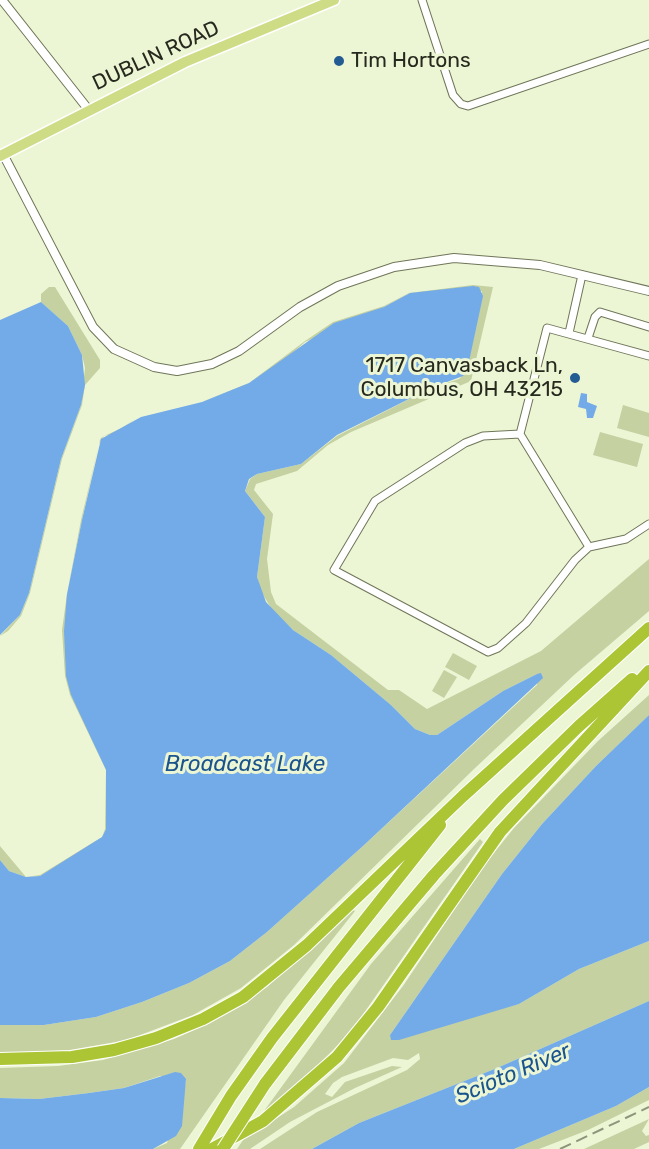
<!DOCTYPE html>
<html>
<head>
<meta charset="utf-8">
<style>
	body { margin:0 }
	canvas { display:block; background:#ecf5d4 }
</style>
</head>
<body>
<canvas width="649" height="1149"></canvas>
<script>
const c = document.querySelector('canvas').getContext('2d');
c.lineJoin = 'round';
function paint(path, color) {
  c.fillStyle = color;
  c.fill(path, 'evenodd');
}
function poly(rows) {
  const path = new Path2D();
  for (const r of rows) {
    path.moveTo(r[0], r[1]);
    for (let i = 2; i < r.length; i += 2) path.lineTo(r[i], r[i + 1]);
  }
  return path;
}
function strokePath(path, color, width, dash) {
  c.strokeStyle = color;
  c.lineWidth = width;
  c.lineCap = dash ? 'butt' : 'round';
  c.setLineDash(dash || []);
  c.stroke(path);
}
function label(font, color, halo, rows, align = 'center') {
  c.font = font + ' Rubik,sans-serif';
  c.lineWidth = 6;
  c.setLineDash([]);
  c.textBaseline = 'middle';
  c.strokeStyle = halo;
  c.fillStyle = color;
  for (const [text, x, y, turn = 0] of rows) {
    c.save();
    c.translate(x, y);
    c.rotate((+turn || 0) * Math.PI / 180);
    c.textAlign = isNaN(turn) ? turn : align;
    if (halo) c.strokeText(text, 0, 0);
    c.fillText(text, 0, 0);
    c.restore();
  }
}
paint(poly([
	[473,285,493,287,471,381,351,432,328,445,297,471,256,484,254,490,273,514,267,559,271,592,276,604,388,690,399,690,427,709,541,651,649,559,649,611,574,675,474,769,294,945,241,988,193,1015,127,1040,70,1050,0,1054,0,1025,44,1025,96,1017,142,1002,189,983,230,961,267,932,363,846,537,685,537,674,503,691,437,735,430,735,415,729,391,705,331,655,293,630,273,611,260,590,257,577,265,517,245,491,250,479,257,474,301,464,337,436,431,388,459,379,467,371,482,291,410,293,384,307,305,342,288,357,249,383,236,389,202,402,141,417,134,420,122,429,113,434,104,436,99,444,82,520,67,594,71,695,81,714,106,770,108,784,106,829,102,837,77,854,40,876,26,877,9,871,0,860,0,846,26,877,40,875,102,837,105,829,106,770,70,695,65,676,62,630,67,594,81,520,99,444,100,440,101,438,104,436,122,428,134,420,141,417,202,402,249,383,305,341,333,322,384,306,409,293],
	[49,287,55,287,100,360,100,368,85,385,82,405,62,459,30,593,21,616,8,631,0,636,20,615,29,593,61,459,81,405,85,368,82,355,68,326,41,302,41,294],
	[623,405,649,413,649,437,617,428],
	[600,432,643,444,637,467,593,455],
	[453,653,477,666,469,680,445,667],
	[444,670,457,677,444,698,432,691],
	[649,695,649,715,596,766,542,824,502,874,390,1035,519,1004,579,969,649,941,649,1001,497,1068,359,1123,312,1149,260,1149,317,1112,407,1070,420,1059,419,1053,408,1060,393,1058,342,1077,333,1083,325,1094,332,1097,345,1082,392,1066,402,1067,355,1088,290,1122,250,1149,237,1149,243,1140,294,1107,344,1063,403,986,485,864,514,828,598,741],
	[480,839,483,842,350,1033,299,1084,264,1111,371,964],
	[353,910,355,911,284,1000,180,1149,153,1149,167,1143,184,1094,186,1079,160,1076,124,1088,89,1093,39,1099,0,1098,0,1068,58,1066,103,1060,174,1039,210,1023,267,987],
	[649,1087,649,1100,588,1130,539,1149,514,1149,616,1106],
	[649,1119,642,1131,646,1136,649,1135,649,1142,634,1149,584,1149]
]), '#c5d1a1');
paint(poly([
	[473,286,479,287,483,296,467,371,463,376,431,388,337,435,301,464,257,474,249,479,245,491,265,517,257,577,266,602,293,630,331,655,391,705,415,729,430,735,437,735,503,691,537,674,541,673,543,678,363,846,267,932,230,961,189,983,142,1002,96,1017,44,1025,0,1025,0,860,9,871,26,877,40,876,102,837,106,829,106,770,71,695,66,676,64,631,67,594,82,520,101,439,141,417,202,402,249,383,334,323,384,307,410,293],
	[41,302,68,326,82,355,85,385,81,405,61,459,29,593,20,615,0,635,0,320],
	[581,393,587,394,587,402,597,406,593,418,587,418,586,409,578,407],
	[649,715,649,941,579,969,519,1004,399,1040,391,1040,390,1035,502,874,542,824,596,766],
	[649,1001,649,1087,616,1106,514,1149,312,1149,359,1123,497,1068],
	[175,1072,181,1073,186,1079,182,1126,176,1136,153,1149,0,1149,0,1098,39,1099,89,1093,124,1088]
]), '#73abe9');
const minor = poly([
	[422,0,453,95,461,104,468,106,649,44],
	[569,333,582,275],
	[588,338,595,317,600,312,649,327],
	[520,434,483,436,465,443,375,501,334,570,488,652,498,648,526,623,575,560,589,547,626,539,649,524],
	[520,434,547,328,649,356],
	[520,434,589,547]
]);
const tertiary = poly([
	[2,0,88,109],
	[3,154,93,327,114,349,154,367,177,371,212,364,239,351,300,307,338,286,394,267,454,258,540,265,649,291]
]);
const primary = poly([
	[0,156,185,62,334,0]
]);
const motorway = poly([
	[0,1059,72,1057,114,1050,156,1038,203,1019,243,997,307,945,463,796,649,628],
	[265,1084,339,987,434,875,503,800,579,726,632,679],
	[199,1149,231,1096,272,1038,440,825],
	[212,1149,263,1121,337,1057,378,1007,500,832,649,671]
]);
strokePath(minor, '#6f7659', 9);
strokePath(tertiary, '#6f7659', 10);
strokePath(primary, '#fff', 13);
strokePath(motorway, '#fff', 14);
strokePath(minor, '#fff', 7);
strokePath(tertiary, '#fff', 8);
strokePath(primary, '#cddc85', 10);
strokePath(motorway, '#acc534', 12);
strokePath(poly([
	[560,1149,649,1107]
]), '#8e957d', 2, [12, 6]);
const motorwayBridge = poly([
	[223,1149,265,1084]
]);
strokePath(motorwayBridge, '#fff', 14, []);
strokePath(motorwayBridge, '#acc534', 12);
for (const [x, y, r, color] of [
	[339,61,6,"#235b93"],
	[575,378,6,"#235b93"]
]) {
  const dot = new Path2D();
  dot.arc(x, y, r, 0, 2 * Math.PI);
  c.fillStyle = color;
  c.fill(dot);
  strokePath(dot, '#ecf5d4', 2);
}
label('21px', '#26291d', '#ecf5d4', [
	["DUBLIN ROAD",156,56,-25]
]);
label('21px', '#26291d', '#ecf5d4', [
	["Tim Hortons",351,61],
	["1717 Canvasback Ln,",563,366,"right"],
	["Columbus, OH 43215",563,390,"right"]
], 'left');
label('italic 22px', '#1a548d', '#ecf5d4', [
	["Broadcast Lake",245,765],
	["Scioto River",513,1074,-23]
]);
</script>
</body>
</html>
